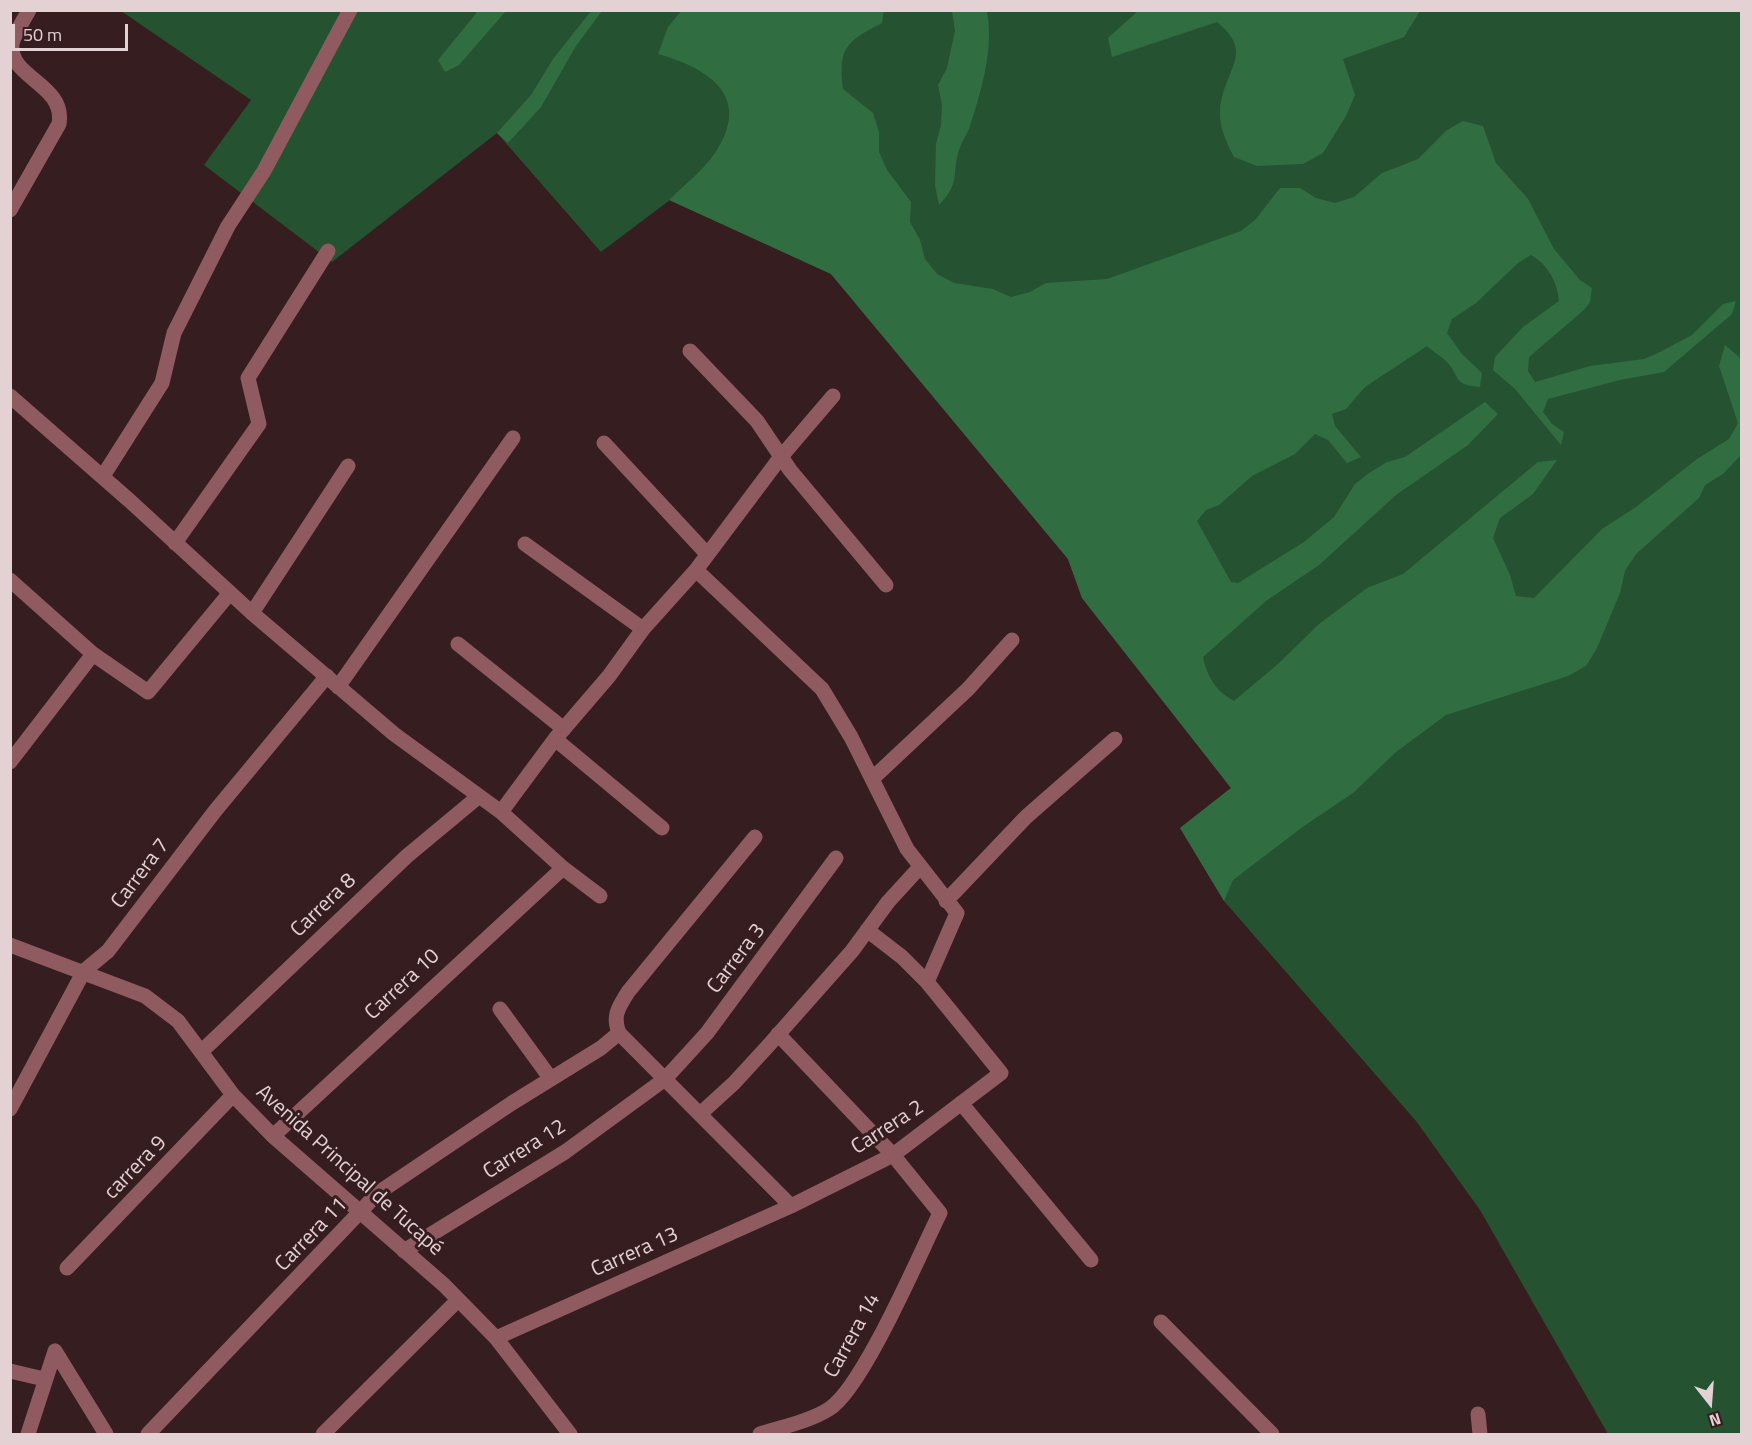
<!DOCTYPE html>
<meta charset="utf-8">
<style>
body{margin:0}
#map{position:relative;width:1752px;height:1445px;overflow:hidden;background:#361d20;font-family:"Titillium Web",sans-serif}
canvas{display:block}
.frame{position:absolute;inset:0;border:12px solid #e3d1d3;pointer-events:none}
.north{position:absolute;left:1680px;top:1373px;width:60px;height:60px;-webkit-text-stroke:4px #361d20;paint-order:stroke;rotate:163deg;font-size:16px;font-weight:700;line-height:24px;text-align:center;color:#e3d1d3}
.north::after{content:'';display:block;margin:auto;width:21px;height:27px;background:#e3d1d3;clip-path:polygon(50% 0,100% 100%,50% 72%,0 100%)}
.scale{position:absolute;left:12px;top:24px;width:116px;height:27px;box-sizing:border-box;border:3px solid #e3d1d3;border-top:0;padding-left:8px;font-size:18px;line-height:21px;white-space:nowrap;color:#e3d1d3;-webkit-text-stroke:4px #361d20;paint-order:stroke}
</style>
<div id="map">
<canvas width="1752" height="1445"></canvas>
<div class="frame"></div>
<div class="north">N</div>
<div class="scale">50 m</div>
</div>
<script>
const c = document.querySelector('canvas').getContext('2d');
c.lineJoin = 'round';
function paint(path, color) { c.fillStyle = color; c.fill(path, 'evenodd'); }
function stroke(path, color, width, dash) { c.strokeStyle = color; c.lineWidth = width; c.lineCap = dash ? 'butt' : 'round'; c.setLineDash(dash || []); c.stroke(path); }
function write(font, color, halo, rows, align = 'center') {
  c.font = font + ' "Titillium Web",sans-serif'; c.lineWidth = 6; c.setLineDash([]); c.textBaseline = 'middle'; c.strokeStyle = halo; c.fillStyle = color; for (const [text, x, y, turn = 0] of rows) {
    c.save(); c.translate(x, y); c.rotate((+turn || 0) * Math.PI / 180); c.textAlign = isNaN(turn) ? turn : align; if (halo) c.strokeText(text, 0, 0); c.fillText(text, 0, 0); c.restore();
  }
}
paint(new Path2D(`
 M 121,11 L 1741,11 L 1741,1434 L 1608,1434 L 1480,1210 L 1416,1121 L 1224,901 L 1180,828 L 1231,788 L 1082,598 L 1068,559 L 831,274 L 670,200 L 601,252 L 497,133 L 332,262 L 204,165 L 251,100 Z`), '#255231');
paint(new Path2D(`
 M 682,10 L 884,11 L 882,23 C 846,42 838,47 843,89 L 873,113 L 879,132 L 879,152 L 887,170 L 911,202 L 910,222 L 920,240 L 925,259 L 937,274 L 954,283 L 993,289 L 1011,297 L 1030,292 L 1046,283 L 1107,279 L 1241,231 L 1256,219 L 1280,188 L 1300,188 L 1316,198 L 1335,203 L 1354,197 L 1382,173 L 1418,159 L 1447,130 L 1463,121 L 1483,126 L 1496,163 L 1528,199 L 1554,249 L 1580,280 L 1592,288 L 1590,302 L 1584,310 L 1529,357 L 1528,371 L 1535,382 L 1590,366 L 1644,359 L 1656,354 L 1692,335 L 1723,304 L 1736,301 L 1732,314 L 1664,372 L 1620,380 L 1548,399 L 1543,412 L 1552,424 L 1564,432 L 1561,445 L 1515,389 L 1493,370 L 1495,357 L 1523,327 L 1559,301 C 1557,281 1548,265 1531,255 L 1518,263 L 1476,303 L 1452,319 L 1447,333 L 1462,354 L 1482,373 L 1480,387 C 1452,385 1461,377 1447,362 C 1441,356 1433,352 1427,346 L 1365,387 L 1346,409 L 1332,414 L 1335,426 L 1361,457 L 1347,463 L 1328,440 L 1315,434 L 1295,454 L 1252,476 L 1219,505 L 1206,510 L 1197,521 L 1231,582 L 1238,583 L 1304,542 L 1334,517 L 1355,484 L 1369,473 L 1387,462 L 1405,457 L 1485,402 L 1498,414 L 1468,445 L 1396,495 L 1319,565 L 1266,601 L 1203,657 C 1208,678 1215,690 1234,701 L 1278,664 L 1319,624 L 1367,588 L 1403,574 L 1538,462 L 1557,460 L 1533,494 L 1500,518 L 1493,538 L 1510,575 L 1516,596 L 1534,598 L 1602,529 L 1636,507 L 1697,459 L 1729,439 L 1738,423 L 1719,366 L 1725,345 L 1739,357 L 1741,363 L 1741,455 L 1723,474 L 1705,485 L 1699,498 L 1636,554 L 1625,571 L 1620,593 L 1597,648 L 1586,666 L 1568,676 L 1446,715 L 1396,752 L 1353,793 L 1304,826 L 1233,880 L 1224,901 L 1180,828 L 1231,788 L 1082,598 L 1068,559 L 831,274 L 669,200 C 684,185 703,171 715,153 C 753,97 709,68 658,54 L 668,27 Z
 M 478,11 L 506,11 L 459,65 L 445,72 L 438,60 Z
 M 591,11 L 602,11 L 576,46 L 541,107 L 508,143 L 497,133 L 531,95 L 553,59 Z
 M 952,11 L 987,11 C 994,50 981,92 969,129 C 966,136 961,143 959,150 C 951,177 961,182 939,205 L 935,185 L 936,144 L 941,125 L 942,105 L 938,85 L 947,68 L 955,31 Z
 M 1138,11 L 1138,10 L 1420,11 L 1404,37 L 1343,59 L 1355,95 L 1346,116 L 1323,153 L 1303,164 L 1257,166 L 1234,157 C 1224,138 1216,119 1222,97 C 1231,64 1251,50 1217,22 L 1112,57 L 1108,38 Z`), '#306e41');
stroke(new Path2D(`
 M 10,210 L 59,124 C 66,84 8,78 12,44 C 14,34 24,20 29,10
 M 690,351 L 757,421 L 790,470 L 886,585
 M 10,396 L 130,501 L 252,613 L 394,734 L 501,812 L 563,868 L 600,896
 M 604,443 L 707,554
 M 103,476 L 162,383 L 174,333 L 228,226 L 264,171 L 350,10
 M 175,543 L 259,424 L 248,378 L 328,251
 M 525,544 L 643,629
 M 10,580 L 93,654 L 148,692 L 229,594
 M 252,613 L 348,466
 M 458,644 L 564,729
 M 338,687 L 513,438
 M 555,739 L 662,828
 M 10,762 L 93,654
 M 872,779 L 968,689 L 1012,640
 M 501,812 L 555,739 L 609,676 L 643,629 L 696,570 L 780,458 L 833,396
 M 755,837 L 628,992 C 619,1007 612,1015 619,1033 L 791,1206
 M 946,901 L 1026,817 L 1115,739
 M 867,930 L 902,957 L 927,982
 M 10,945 L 145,996 L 178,1021 L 233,1095 L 273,1136 L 444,1285 L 496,1338 L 570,1434
 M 500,1009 L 551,1079
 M 202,1051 L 407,856 L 478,797
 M 961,1103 L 1091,1260
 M 10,1109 L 84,971 L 108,951 L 215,811 L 327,676
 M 700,1114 L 734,1083 L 768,1046 L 852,951 L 888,902 L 920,867
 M 273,1136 L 563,868
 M 404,1251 L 565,1152 L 665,1079 L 707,1033 L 836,858
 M 67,1268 L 233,1095
 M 1161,1322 L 1272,1434
 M 496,1338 L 791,1206 L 893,1155 L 1001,1073 L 927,982 L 957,913 L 907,849 L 851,737 L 822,689 L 696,570
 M 55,1351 L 106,1434
 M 10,1371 L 44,1379
 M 1478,1414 L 1480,1434
 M 28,1434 L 55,1351
 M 148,1434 L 378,1193 L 512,1103 L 601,1048 L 619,1033
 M 323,1434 L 458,1300
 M 760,1434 C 782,1427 810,1421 829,1409 C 863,1388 920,1253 940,1213 L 893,1155 L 778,1034`), '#8f5a60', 15);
write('21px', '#e3d1d3', '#361d20', [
 ["Carrera 7",141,874,-53],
 ["Carrera 8",324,906,-44],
 ["Carrera 3",737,959,-53],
 ["Carrera 10",403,985,-43],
 ["Carrera 2",888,1128,-33],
 ["Carrera 12",525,1150,-32],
 ["carrera 9",136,1168,-46],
 ["Avenida Principal de Tucapé",349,1171,42],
 ["Carrera 11",312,1235,-46],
 ["Carrera 13",635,1253,-24],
 ["Carrera 14",853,1336,-61]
]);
</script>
